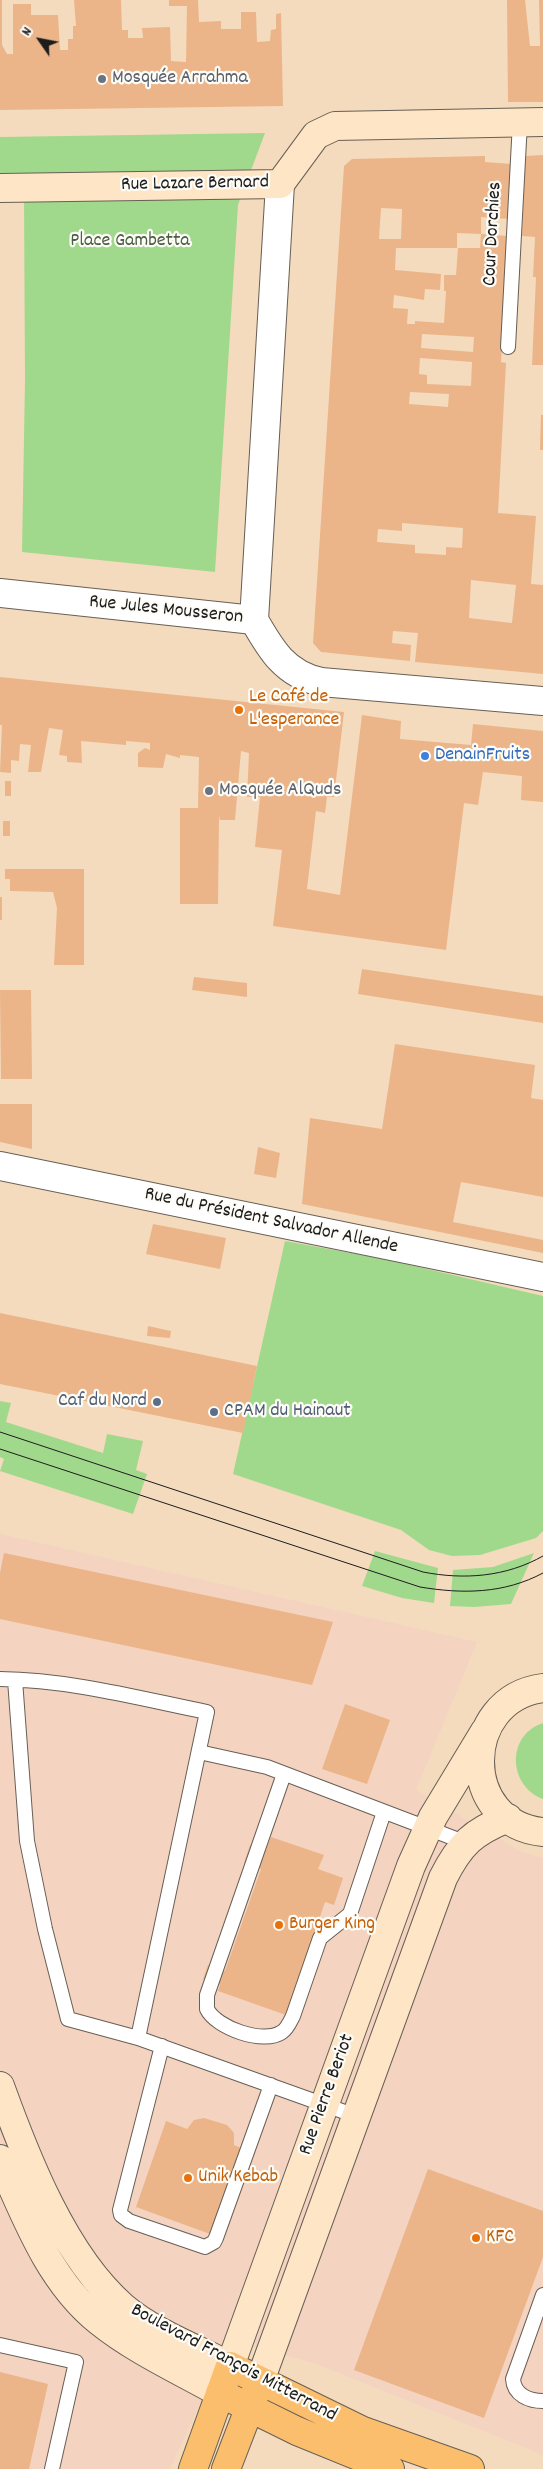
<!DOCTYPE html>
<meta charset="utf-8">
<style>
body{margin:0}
#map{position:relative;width:543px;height:2469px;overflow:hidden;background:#f4dbbe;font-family:Dekko,sans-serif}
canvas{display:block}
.north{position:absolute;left:15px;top:15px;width:50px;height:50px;-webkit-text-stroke:4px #fdfcf7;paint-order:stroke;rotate:303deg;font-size:14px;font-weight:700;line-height:20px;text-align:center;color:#1c1c1c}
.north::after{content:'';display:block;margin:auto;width:18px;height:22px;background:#1c1c1c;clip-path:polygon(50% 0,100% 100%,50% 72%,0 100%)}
</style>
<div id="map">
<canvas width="543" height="2469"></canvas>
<div class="north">N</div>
</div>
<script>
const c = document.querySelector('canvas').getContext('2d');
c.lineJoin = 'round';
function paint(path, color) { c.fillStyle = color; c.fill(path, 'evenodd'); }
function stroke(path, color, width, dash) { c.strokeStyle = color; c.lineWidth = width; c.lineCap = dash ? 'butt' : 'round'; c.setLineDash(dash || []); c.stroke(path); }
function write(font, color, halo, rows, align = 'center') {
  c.font = font + ' Dekko,sans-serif'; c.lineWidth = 4.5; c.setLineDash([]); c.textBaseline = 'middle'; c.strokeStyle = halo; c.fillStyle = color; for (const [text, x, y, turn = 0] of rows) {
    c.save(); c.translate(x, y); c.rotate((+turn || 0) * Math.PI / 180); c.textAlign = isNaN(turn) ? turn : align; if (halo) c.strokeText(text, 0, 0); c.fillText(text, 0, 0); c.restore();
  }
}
paint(new Path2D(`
 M 0,1534 L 477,1642 L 416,1790 L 522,1852 L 543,1858 L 543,2455 L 314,2363 L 229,2341 L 170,2469 L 0,2469 Z`), '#f4d3c1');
paint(new Path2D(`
 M 265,133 L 238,205 L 215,572 L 22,552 L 25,381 L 24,196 L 0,184 L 0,137 Z
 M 285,1241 L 384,1259 L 543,1296 L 543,1531 L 536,1538 L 480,1555 L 452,1556 L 429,1550 L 401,1530 L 233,1474 Z
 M 0,1401 L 11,1403 L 6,1422 L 103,1453 L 107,1434 L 143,1441 L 136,1470 L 147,1474 L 133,1514 L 0,1471 L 4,1459 L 0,1457 Z
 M 375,1551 L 438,1568 L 434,1603 L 402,1598 L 362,1586 Z
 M 534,1553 L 511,1604 L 474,1607 L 450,1606 L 453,1570 L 493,1567 Z
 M 543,1723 L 543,1799 C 508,1786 506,1735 543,1723 Z`), '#a1d98c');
paint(new Path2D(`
 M 0,0 L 2,0 L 2,45 L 7,54 L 13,54 L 13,4 L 31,4 L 31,15 L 58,15 L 60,50 L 68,50 L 68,39 L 73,39 L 73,26 L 76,26 L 74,0 L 121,0 L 122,30 L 128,30 L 128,38 L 143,38 L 142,28 L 170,27 L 171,61 L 186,62 L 187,6 L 169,6 L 169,0 L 198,0 L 199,22 L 221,21 L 221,29 L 241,29 L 241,12 L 256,12 L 257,42 L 270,41 L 271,30 L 276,29 L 276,14 L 281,13 L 283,106 L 0,110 Z
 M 507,0 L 525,0 L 530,46 L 540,46 L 539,0 L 543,0 L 543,102 L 508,102 Z
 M 543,155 L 543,365 L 532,365 L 536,277 L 533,277 L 535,237 L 522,236 L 525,156 Z
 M 485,156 L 485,162 L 512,164 L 509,219 L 481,217 L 481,234 L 508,236 L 501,362 L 506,363 L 498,513 L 536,516 L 531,584 L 543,585 L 543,674 L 415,662 L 418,633 L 393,631 L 392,643 L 411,645 L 410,661 L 321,652 L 313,643 L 344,166 L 352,159 ZM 381,208 L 402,209 L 401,239 L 379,239 ZM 457,233 L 481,234 L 480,248 L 458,248 L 456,275 L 444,275 L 444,291 L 446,291 L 444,323 L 415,321 L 415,324 L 407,324 L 408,309 L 393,308 L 394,295 L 424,300 L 425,289 L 440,290 L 441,274 L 395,270 L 396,248 L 457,248 ZM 422,334 L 474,337 L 473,352 L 421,348 ZM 420,358 L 472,362 L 471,386 L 427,384 L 427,375 L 419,374 ZM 410,392 L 449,394 L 448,407 L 409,404 ZM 402,523 L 463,528 L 462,548 L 446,547 L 446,555 L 415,553 L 415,545 L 377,542 L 378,529 L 402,531 ZM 471,580 L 516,585 L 512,623 L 469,618 Z
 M 541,415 L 543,415 L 543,450 L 540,450 Z
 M 0,677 L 344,712 L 334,797 L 327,797 L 325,813 L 316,811 L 307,889 L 340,895 L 362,715 L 401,721 L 400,739 L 471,745 L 473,724 L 543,731 L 543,802 L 521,800 L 522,776 L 483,772 L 478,805 L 464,803 L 446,950 L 273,926 L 282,850 L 255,847 L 260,797 L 247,797 L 249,753 L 241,751 L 235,820 L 220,820 L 219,816 L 218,904 L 180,904 L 180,808 L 198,808 L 199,757 L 180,755 L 180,758 L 166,754 L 163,768 L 138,767 L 138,753 L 145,748 L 150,750 L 150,743 L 126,741 L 126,745 L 81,741 L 82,763 L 67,762 L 67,756 L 59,755 L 63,730 L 49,728 L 41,772 L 28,772 L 31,745 L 20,744 L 19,761 L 11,760 L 11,773 L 0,772 L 2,725 L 0,725 Z
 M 5,781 L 11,781 L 11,796 L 5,796 Z
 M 3,821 L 10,821 L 10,836 L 3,836 Z
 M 5,869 L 84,869 L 84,965 L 54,965 L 57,908 L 53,892 L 10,891 L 10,879 L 5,879 Z
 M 0,897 L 2,897 L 2,920 L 0,920 Z
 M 362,969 L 543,996 L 543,1023 L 358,994 Z
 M 194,977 L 247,983 L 247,997 L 192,990 Z
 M 0,990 L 31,990 L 32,1079 L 1,1079 Z
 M 395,1044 L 535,1065 L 531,1098 L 543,1100 L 543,1197 L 461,1182 L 453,1222 L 543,1240 L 543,1253 L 302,1204 L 310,1118 L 382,1129 Z
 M 0,1104 L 32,1104 L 32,1149 L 0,1142 Z
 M 258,1147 L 280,1153 L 276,1178 L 254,1174 Z
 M 153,1224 L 226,1238 L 220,1269 L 146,1254 Z
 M 0,1313 L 257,1366 L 243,1433 L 0,1384 Z
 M 148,1326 L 171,1331 L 170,1338 L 147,1336 Z
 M 4,1553 L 333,1622 L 312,1685 L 0,1619 L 0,1573 Z
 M 345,1704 L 390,1720 L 367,1784 L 322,1769 Z
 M 271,1837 L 324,1855 L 318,1869 L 343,1878 L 334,1905 L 325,1902 L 311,1943 L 321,1946 L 317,1959 L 307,1955 L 298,1980 L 308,1983 L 304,1996 L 294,1993 L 286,2015 L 218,1991 L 220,1985 L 203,1979 L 208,1965 L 225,1971 L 261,1869 L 244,1863 L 250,1845 L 266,1850 Z
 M 204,2118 L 227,2125 L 234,2133 L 234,2145 L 241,2148 L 210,2234 L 136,2207 L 166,2121 L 187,2129 L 194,2120 Z
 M 428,2169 L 543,2211 L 543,2257 L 484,2418 L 354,2370 Z
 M 0,2372 L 48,2384 L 29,2469 L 0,2469 Z`), '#ebb589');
const lane = new Path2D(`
 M 508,347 L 520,122
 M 0,1679 C 71,1680 138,1698 207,1712 L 138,2038 L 68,2019 L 45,1929 L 27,1841 L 15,1680
 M 199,1752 L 267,1767 L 464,1842
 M 284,1774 L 207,1995 L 207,2009 C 216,2028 264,2045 282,2032 C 287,2029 290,2022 293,2016 L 320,1938 L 350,1914 L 384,1812
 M 138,2038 L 356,2116
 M 162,2046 L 120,2210 L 121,2215 L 129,2221 L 205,2247 L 214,2242 L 216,2238 L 271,2085
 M 543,2295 L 513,2379 C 514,2395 529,2401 543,2401
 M 0,2345 L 76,2362 L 52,2469`);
const street = new Path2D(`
 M 0,593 L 254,620 C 271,650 285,674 321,682 L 543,701
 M 254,620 L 280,184
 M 0,1166 L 543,1277`);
const secondary = new Path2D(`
 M 0,188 L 280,184 L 316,135 L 335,126 L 543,122
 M 543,1688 C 459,1699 459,1824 543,1832
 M 0,2086 C 26,2158 64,2256 123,2307 C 154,2333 195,2348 230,2366 L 411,1866 L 433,1817 L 485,1731
 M 0,2159 C 25,2215 49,2281 99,2321 C 135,2350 179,2370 220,2393
 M 260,2381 L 443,1878 C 460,1844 473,1832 508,1818`);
const primary = new Path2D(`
 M 220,2393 L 297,2431 L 390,2469
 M 193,2469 L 230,2366 L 363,2431 L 470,2469
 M 226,2469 L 256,2391`);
stroke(lane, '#685f55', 16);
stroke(street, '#685f55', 30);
stroke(secondary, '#685f55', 30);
stroke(primary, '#685f55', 30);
stroke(lane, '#fff', 14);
stroke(street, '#fff', 28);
stroke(secondary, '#fde5c5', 28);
stroke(primary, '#fabe6d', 28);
stroke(new Path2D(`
 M 0,1432 L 423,1572 C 464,1580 506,1577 543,1556
 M 0,1449 L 420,1587 C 462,1594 504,1594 543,1573`), '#1c1c1c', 1);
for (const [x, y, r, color] of [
 [102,79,5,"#6b7280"],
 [239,710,5,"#e8710a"],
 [425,756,5,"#3f7fe0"],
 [209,791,5,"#6b7280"],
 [157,1402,5,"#5c6f8a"],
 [214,1412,5,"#5c6f8a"],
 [279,1925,5,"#e8710a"],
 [188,2178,5,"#e8710a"],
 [476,2238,5,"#e8710a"]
]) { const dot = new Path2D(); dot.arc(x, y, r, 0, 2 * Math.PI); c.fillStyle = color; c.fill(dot); stroke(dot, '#fdfcf7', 2); }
write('20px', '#5b616d', '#fdfcf7', [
 ["Mosquée Arrahma",112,79],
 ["Mosquée AlQuds",219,791]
], 'left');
write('20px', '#1c1c1c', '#fdfcf7', [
 ["Rue Lazare Bernard",195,185,-1],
 ["Cour Dorchies",494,234,-87],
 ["Rue Jules Mousseron",166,611,6],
 ["Rue du Président Salvador Allende",271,1222,12],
 ["Rue Pierre Beriot",328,2095,-70],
 ["Boulevard François Mitterrand",233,2364,28]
]);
write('20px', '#4b5e43', '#fdfcf7', [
 ["Place Gambetta",130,242]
]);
write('20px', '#c56008', '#fdfcf7', [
 ["Le Café de",249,698],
 ["L'esperance",249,721],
 ["Burger King",289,1925],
 ["Unik Kebab",198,2178],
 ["KFC",486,2238]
], 'left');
write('20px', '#366cbe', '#fdfcf7', [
 ["DenainFruits",435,756]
], 'left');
write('20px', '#4e5e75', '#fdfcf7', [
 ["Caf du Nord",147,1402],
 ["CPAM du Hainaut",224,1412,"left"]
], 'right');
</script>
